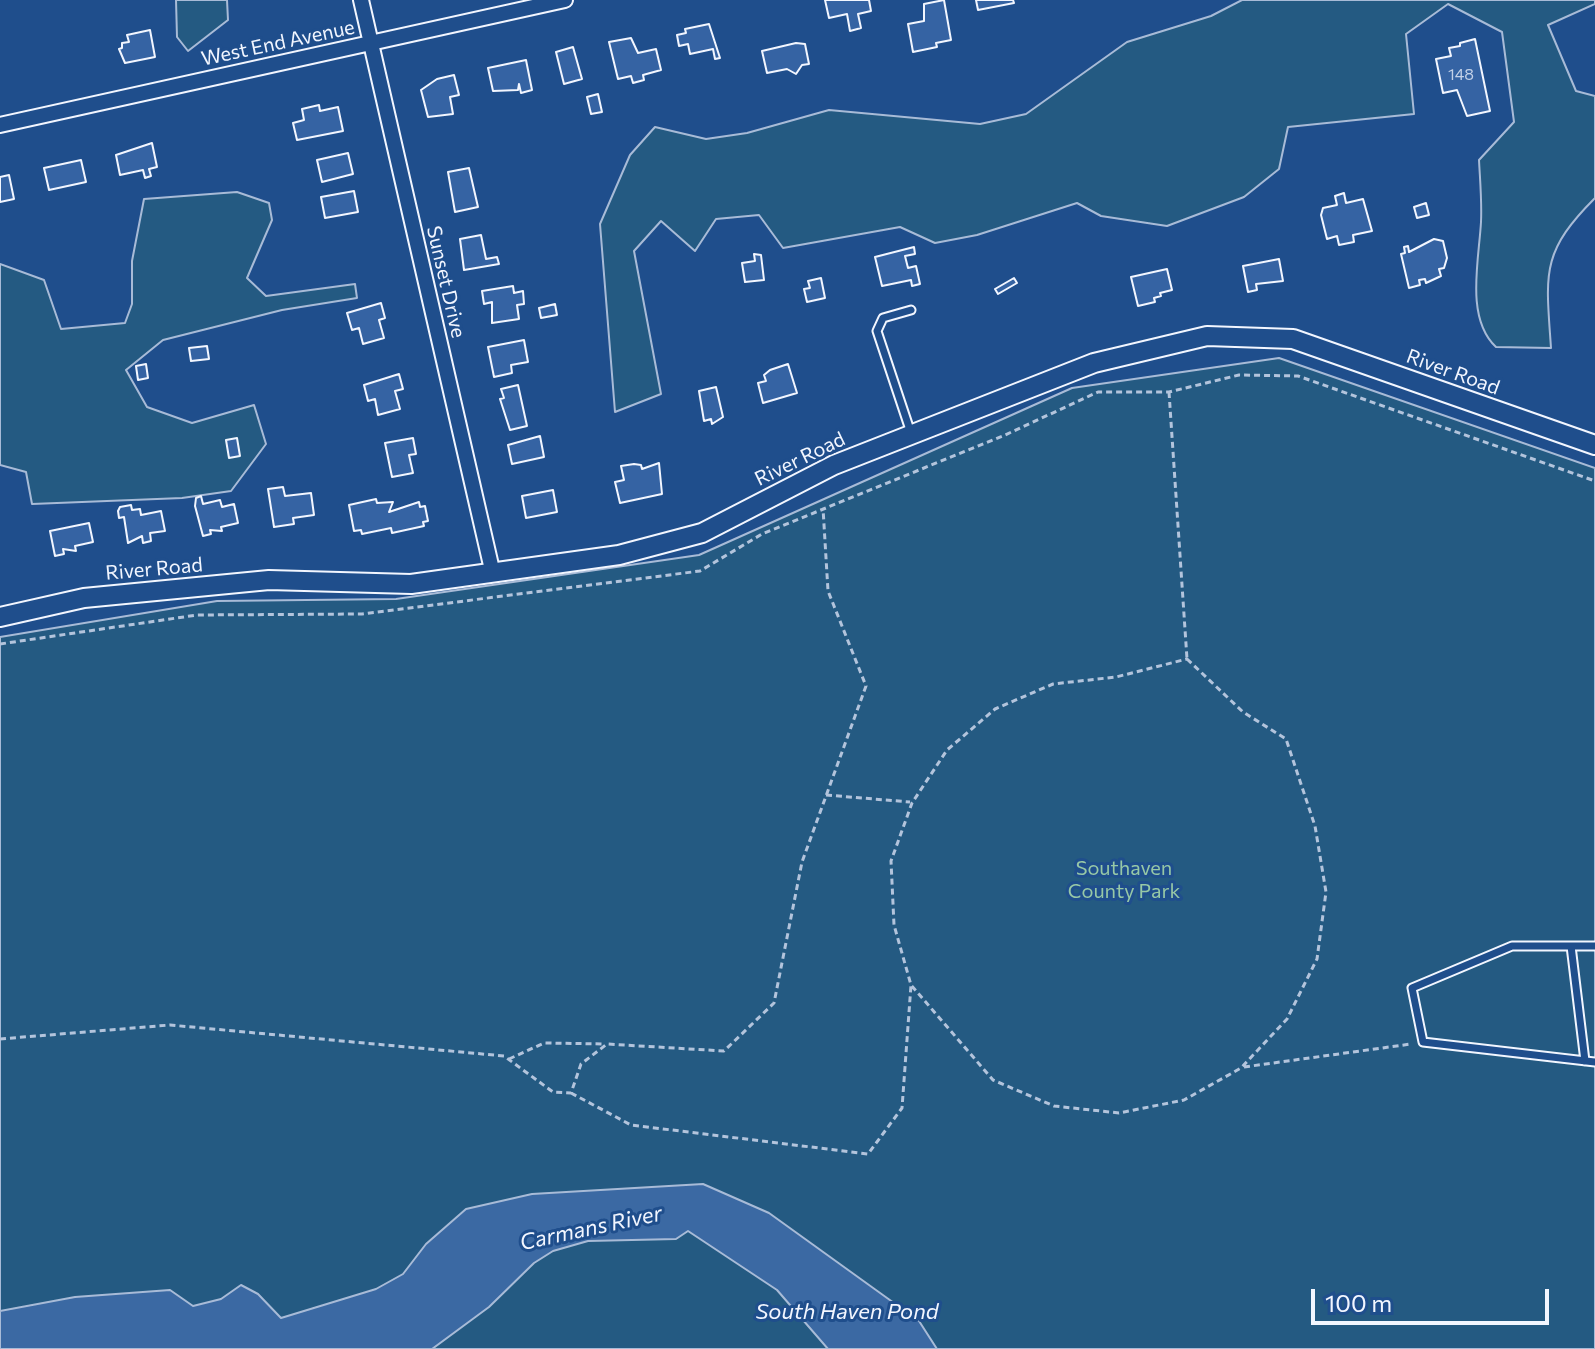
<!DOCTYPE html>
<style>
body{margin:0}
#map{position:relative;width:1595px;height:1349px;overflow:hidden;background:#1f4e8c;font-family:Commissioner,sans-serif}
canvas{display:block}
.scale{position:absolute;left:1311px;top:1289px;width:238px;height:36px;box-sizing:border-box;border:4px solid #f2f6ff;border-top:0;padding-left:10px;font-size:24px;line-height:28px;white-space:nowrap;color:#f2f6ff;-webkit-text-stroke:6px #1f4e8c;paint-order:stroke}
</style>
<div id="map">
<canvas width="1595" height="1349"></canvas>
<div class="scale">100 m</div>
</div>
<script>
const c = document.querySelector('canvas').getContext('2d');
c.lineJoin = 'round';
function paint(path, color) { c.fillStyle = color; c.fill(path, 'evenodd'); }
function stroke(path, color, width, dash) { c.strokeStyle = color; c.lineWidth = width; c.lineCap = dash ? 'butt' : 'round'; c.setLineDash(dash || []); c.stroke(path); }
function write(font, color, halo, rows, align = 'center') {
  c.font = font + ' Commissioner,sans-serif'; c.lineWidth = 6; c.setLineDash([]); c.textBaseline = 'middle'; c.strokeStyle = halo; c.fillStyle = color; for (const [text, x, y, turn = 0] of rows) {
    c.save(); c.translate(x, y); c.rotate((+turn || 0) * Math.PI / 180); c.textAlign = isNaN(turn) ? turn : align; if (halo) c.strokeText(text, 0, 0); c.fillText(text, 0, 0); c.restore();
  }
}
const green = new Path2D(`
 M 176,0 L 227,0 L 228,20 L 188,51 L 177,37 Z
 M 1242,0 L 1595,0 L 1595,4 L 1548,25 L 1576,91 L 1595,96 L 1595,198 C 1540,253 1546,274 1551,348 L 1496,347 C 1465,318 1479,260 1481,222 C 1482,201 1480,180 1479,160 L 1514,122 L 1502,32 L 1448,4 L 1406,34 L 1414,114 L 1288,127 L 1279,169 L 1244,197 L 1167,226 L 1101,216 L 1077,203 L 977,235 L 935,243 L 900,227 L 783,248 L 759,215 L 716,219 L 695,251 L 661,221 L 634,251 L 661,394 L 615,412 L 600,224 L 630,155 L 655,127 L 706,139 L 747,133 L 829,110 L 980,124 L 1026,114 L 1127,42 L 1211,16 Z
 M 237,192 L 269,203 L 272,220 L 247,278 L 266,296 L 355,284 L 357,298 L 282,310 L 163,340 L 126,370 L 147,407 L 192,423 L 254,405 L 266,444 L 231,491 L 182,498 L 32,504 L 26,472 L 0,465 L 0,264 L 44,280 L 61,329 L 125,323 L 132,304 L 132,261 L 144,199 Z
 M 1279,358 L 1595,468 L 1595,1349 L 0,1349 L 0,637 L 217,601 L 396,599 L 699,555 L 1072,388 Z`);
paint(green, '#245a82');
stroke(green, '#a8bbd7', 2);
const water = new Path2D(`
 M 703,1184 L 769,1213 L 919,1321 L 937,1349 L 828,1349 L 777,1290 L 688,1231 L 676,1239 L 588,1241 L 553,1251 L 534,1263 L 489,1307 L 432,1349 L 0,1349 L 0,1311 L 75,1297 L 170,1290 L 193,1306 L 221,1299 L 241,1285 L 258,1294 L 281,1318 L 376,1289 L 403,1274 L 426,1244 L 466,1209 L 532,1194 Z`);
paint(water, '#3b69a3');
stroke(water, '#a8bbd7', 2);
const building = new Path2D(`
 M 825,0 L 869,0 L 871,11 L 858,14 L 861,28 L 850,31 L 847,14 L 829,18 Z
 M 944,0 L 951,40 L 936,43 L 937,47 L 913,52 L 908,24 L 924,21 L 924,4 Z
 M 976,0 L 1013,0 L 1014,3 L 978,10 Z
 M 709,24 L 720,58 L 715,59 L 713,49 L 690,54 L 688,44 L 679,46 L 677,35 L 686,33 L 685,29 Z
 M 150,30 L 155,57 L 125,63 L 119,49 L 122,48 L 122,43 L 129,42 L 127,35 Z
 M 631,38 L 638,53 L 656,49 L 661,70 L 643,75 L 644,80 L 633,83 L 631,76 L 618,79 L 609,42 Z
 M 1475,39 L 1490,111 L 1467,116 L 1457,90 L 1443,93 L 1436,59 L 1451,56 L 1449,48 L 1460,46 L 1460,43 Z
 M 796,43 L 805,44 L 809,64 L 802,65 L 796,74 L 787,69 L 767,73 L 762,51 Z
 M 573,47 L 582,79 L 564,84 L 556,52 Z
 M 526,60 L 532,90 L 521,93 L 519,84 L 518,90 L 493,91 L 488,68 Z
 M 454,75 L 459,95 L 450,97 L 453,114 L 428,117 L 421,90 L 437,79 Z
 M 598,94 L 602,112 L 591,114 L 587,97 Z
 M 319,105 L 320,111 L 338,107 L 343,131 L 297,140 L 293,123 L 304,120 L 302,109 Z
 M 152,143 L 157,167 L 149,169 L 151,176 L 145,178 L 143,170 L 120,175 L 116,155 Z
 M 348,153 L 353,174 L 322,182 L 317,160 Z
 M 81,160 L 86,182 L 49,190 L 44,168 Z
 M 469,168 L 478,207 L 455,212 L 448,172 Z
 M 9,175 L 14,199 L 0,202 L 0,177 Z
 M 354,191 L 358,212 L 325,218 L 321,197 Z
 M 1344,193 L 1346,203 L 1363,199 L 1372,231 L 1353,235 L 1354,242 L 1339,245 L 1337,236 L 1327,239 L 1321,215 L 1323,208 L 1337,205 L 1335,196 Z
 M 1426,203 L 1429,215 L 1417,218 L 1414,207 Z
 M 481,235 L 486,259 L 497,257 L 499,264 L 464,270 L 460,239 Z
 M 1434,239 L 1443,241 L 1447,258 L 1444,268 L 1439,269 L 1441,276 L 1426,283 L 1425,279 L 1419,280 L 1420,285 L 1409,288 L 1401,254 L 1405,253 L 1404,247 L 1408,246 L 1409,252 Z
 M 914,247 L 915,254 L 905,256 L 908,268 L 916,266 L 920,284 L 912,286 L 911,280 L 882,286 L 875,257 Z
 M 754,254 L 761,255 L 764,280 L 745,282 L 742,263 L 755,261 Z
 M 1279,259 L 1283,281 L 1256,284 L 1257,290 L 1248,292 L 1243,266 Z
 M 1167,269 L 1172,290 L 1160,293 L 1161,296 L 1154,298 L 1155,302 L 1138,306 L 1131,277 Z
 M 821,278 L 825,298 L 807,302 L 804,289 L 810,288 L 808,281 Z
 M 1014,278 L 1017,283 L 998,294 L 995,289 Z
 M 513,286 L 514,293 L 523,291 L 524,304 L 517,305 L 519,319 L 492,323 L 492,302 L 484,304 L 482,291 Z
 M 381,303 L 385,318 L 379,320 L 384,338 L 363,344 L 359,328 L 352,330 L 347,313 Z
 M 555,304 L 557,315 L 541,318 L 539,308 Z
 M 524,340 L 528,362 L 511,365 L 512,373 L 494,377 L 488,347 Z
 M 207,346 L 209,359 L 191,361 L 189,348 Z
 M 146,364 L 148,378 L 138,380 L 136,366 Z
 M 788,364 L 797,393 L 763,403 L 758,383 L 766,381 L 764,375 L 770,370 Z
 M 399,374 L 403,389 L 395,391 L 400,409 L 378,415 L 375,399 L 368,401 L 364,385 Z
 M 518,385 L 527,426 L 510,430 L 500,399 L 504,398 L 501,389 Z
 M 716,387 L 723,417 L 712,424 L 711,419 L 704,421 L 699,391 Z
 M 540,436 L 544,457 L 512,464 L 508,445 Z
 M 237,438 L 240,456 L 229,458 L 226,440 Z
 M 413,438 L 416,454 L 409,455 L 413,473 L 392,477 L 385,443 Z
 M 659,463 L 662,494 L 620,503 L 615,482 L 624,480 L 621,466 L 634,464 L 641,465 L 642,469 Z
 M 283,487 L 285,496 L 311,493 L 314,515 L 293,518 L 294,524 L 274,527 L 268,489 Z
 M 553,490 L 557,512 L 526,518 L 522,496 Z
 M 201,496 L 203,504 L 220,500 L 222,507 L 234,504 L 238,523 L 221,527 L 222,531 L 210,530 L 211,534 L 203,536 L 195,506 L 196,498 Z
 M 376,499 L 377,503 L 393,502 L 389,512 L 419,502 L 420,507 L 425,506 L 428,521 L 423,522 L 424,526 L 392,533 L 391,528 L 362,534 L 361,530 L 354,531 L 349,505 Z
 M 131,505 L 132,510 L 140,509 L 141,515 L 161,511 L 165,531 L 150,533 L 151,541 L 143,543 L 142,536 L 128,543 L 124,517 L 119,518 L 118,511 L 120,507 Z
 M 89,523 L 93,542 L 75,546 L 76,551 L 63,549 L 64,554 L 55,556 L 50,531 Z`);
paint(building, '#3563a3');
stroke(building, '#f2f6ff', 2);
const service = new Path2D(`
 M 911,310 L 883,318 L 877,331 L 911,433
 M 1571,946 L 1585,1061
 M 1595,946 L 1512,946 L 1412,988 L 1423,1042 L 1595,1062`);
const minor = new Path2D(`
 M 361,0 L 493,574
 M 0,125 L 565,0`);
const tertiary = new Path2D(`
 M 0,617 L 84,598 L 269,580 L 411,584 L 619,555 L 702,533 L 834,465 L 1094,363 L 1207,336 L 1293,339 L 1595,445`);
stroke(service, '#f2f6ff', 11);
stroke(minor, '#f2f6ff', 18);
stroke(tertiary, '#f2f6ff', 22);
stroke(new Path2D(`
 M 1169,392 L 1187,659
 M 0,644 L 197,615 L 362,614 L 700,571 L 762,534 L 1005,435 L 1098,392 L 1169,392 L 1239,375 L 1298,376 L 1595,481
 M 1187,659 L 1243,712 L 1286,739 L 1315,826 L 1326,892 L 1317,959 L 1287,1019 L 1241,1068 L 1184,1100 L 1119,1113 L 1054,1106 L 993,1080 L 911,985 L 894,925 L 891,861 L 912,803 L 947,750 L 995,709 L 1053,684 L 1116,677 Z
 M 826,795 L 910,802
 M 0,1039 L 170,1025 L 504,1056 L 553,1092 L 571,1093 L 581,1064 L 607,1044 L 724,1051 L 774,1003 L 802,862 L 866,686 L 828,591 L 823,508
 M 509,1059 L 544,1043 L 605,1044
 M 1244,1067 L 1411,1044
 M 571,1093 L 631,1125 L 868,1154 L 902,1108 L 911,985`), '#b3c4dc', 3, [6, 4]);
stroke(service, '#1f4e8c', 7);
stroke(minor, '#1f4e8c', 14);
stroke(tertiary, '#1f4e8c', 18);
write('16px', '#c3d1e8', null, [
 ["148",1461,75]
]);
write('20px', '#f2f6ff', '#1f4e8c', [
 ["West End Avenue",278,43,-12],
 ["Sunset Drive",446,282,77],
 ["River Road",1453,372,20],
 ["River Road",800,459,-26],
 ["River Road",154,569,-5]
]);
write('20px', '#97c8a6', '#1f4e8c', [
 ["Southaven",1124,868],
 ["County Park",1124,891]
]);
write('italic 22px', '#f2f6ff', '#1f4e8c', [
 ["Carmans River",591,1228,-12],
 ["South Haven Pond",847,1312]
]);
</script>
